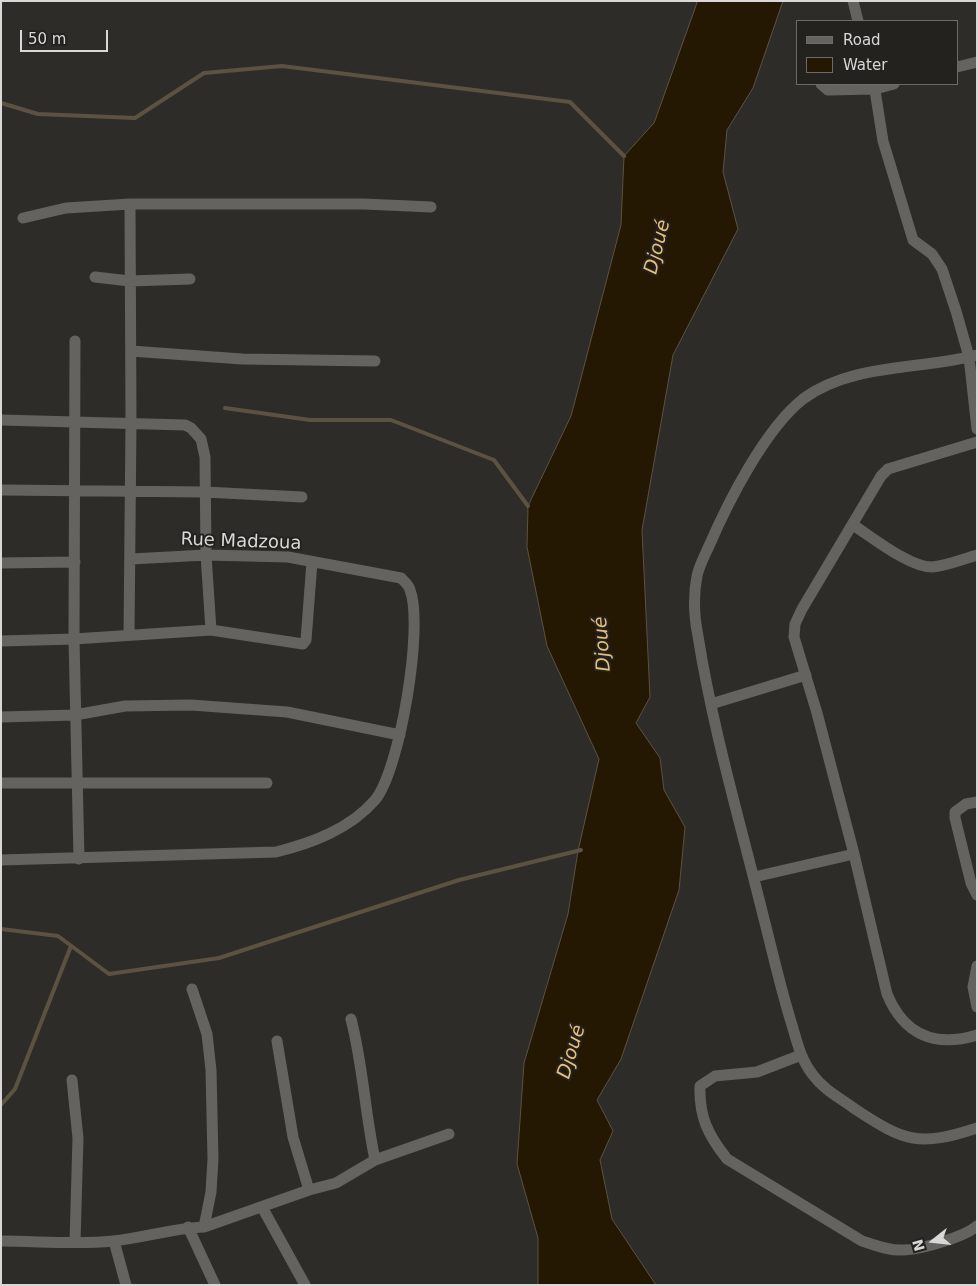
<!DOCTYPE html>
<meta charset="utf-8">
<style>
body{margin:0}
#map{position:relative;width:978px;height:1286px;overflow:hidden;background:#2e2c29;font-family:"DejaVu Sans",sans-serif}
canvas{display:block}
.frame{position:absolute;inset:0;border:2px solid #d9d8d6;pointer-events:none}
.legend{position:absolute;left:796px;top:20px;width:162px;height:65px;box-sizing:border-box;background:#24221f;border:1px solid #6c6b68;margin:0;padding:6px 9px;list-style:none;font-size:15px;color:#d9d8d6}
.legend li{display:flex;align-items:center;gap:10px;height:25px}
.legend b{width:25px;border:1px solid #6c6b68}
.north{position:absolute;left:908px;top:1216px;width:50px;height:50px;-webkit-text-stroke:4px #24221f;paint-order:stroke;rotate:254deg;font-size:14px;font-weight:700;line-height:20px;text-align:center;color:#d9d8d6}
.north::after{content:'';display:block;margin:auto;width:18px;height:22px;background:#d9d8d6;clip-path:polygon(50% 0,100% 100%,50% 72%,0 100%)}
.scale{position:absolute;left:20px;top:30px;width:88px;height:22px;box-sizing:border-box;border:2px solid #d9d8d6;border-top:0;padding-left:6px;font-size:15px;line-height:18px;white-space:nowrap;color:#d9d8d6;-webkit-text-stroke:4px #24221f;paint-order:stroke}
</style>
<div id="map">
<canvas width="978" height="1286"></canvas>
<div class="frame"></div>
<ul class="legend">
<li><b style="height:6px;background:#656360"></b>Road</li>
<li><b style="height:14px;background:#251803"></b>Water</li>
</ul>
<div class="north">N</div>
<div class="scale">50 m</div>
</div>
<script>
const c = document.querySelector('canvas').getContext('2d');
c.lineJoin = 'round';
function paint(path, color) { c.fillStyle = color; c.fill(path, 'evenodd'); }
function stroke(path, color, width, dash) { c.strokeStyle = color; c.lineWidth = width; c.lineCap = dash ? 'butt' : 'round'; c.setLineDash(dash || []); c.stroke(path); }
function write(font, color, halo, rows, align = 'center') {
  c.font = font + ' "DejaVu Sans",sans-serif'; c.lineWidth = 4; c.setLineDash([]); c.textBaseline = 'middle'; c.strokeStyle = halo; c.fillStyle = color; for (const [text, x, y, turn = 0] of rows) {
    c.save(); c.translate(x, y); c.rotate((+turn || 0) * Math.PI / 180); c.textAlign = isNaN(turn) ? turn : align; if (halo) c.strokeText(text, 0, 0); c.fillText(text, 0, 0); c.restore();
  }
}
const water = new Path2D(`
 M 698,1 L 783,1 L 753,88 L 727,130 L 723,172 L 738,229 L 673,355 L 642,530 L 650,697 L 636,723 L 660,758 L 664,790 L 685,827 L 679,890 L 621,1059 L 597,1100 L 613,1131 L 600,1160 L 612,1219 L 656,1285 L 538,1285 L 538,1238 L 517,1164 L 524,1063 L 568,914 L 578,851 L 599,759 L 547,646 L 527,547 L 528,506 L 571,416 L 621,225 L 624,156 L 654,123 Z`);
paint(water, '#251803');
stroke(water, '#5b5242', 1);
stroke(new Path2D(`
 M 1,103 L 38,114 L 135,118 L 204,73 L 282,66 L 570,102 L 624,156
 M 225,408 L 310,420 L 391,420 L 494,460 L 528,506
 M 1,929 L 58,936 L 109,974 L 219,958 L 459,880 L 581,850
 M 1,1105 L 15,1089 L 71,946`), '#5b5242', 4);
stroke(new Path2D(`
 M 853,1 L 858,21
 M 957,67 L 977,62
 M 821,84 L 828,90 L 875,89 L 894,84
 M 874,84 L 883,141 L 913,240 L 932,254 L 942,269 L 956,311 L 969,357 L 977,429
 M 23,218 L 66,208 L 130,204 L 364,204 L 431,207
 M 95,277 L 130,281 L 190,279
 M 75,341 L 74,639 L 79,859
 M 131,351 L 242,359 L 375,361
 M 977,355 C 921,370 851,363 803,399 C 765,429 728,502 709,546 C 705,555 699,566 697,576 C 693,596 694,616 698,636 C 713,731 741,825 764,919 C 773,954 781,990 792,1025 C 797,1042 801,1060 813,1075 C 824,1090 840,1098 855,1109 C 905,1142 919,1147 977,1128
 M 1,420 L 185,425 L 191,428 L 201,439 L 205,457 L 206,555 L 211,630
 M 977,442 L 888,469 L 881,476 L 802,609 L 795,624 L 794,637 L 817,713 L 854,854 L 887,994 C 904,1035 935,1048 977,1035
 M 1,490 L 205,492 L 302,497
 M 853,525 C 872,537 909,567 932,567 C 946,566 963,559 977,555
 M 1,563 L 75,562
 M 129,635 L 131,422 L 130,204
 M 1,641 L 74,639 L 211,630 L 303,644 L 306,640 L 312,562
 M 711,704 L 806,675
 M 1,717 L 75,715 L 125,706 L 191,705 L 287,712 L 400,735
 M 1,783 L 267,783
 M 977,802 L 966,804 L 955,812 L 955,818 L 971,883 L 977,895
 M 1,860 L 276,852 C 312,843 350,829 375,800 C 400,770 424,626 410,590 C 409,585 405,582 401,578 L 288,557 L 206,555 L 131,559
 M 754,877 L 854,854
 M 977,966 L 973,987 L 977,1007
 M 192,989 L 207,1034 L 211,1070 L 213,1159 L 211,1192 L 204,1227
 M 351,1019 C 363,1065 365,1113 375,1160
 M 277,1041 L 293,1137 L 309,1190
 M 801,1055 L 757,1072 L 715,1076 L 700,1086 C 699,1117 708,1135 727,1159 L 862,1241 C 875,1245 889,1251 903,1250 C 920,1250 964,1237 977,1226
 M 72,1080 L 78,1138 L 75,1242
 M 262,1207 L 305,1285
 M 188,1227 L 215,1285
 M 1,1241 C 38,1241 76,1245 113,1241 C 143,1238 174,1228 204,1227 L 309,1190 L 336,1183 L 375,1160 L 449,1134
 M 114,1241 L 126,1285`), '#656360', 11);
write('18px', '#d9d8d6', '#24221f', [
 ["Rue Madzoua",241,542,2]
]);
write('italic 19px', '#e8bf7a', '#24221f', [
 ["Djoué",658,247,-76],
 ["Djoué",603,644,-94],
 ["Djoué",572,1052,-73]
]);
</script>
